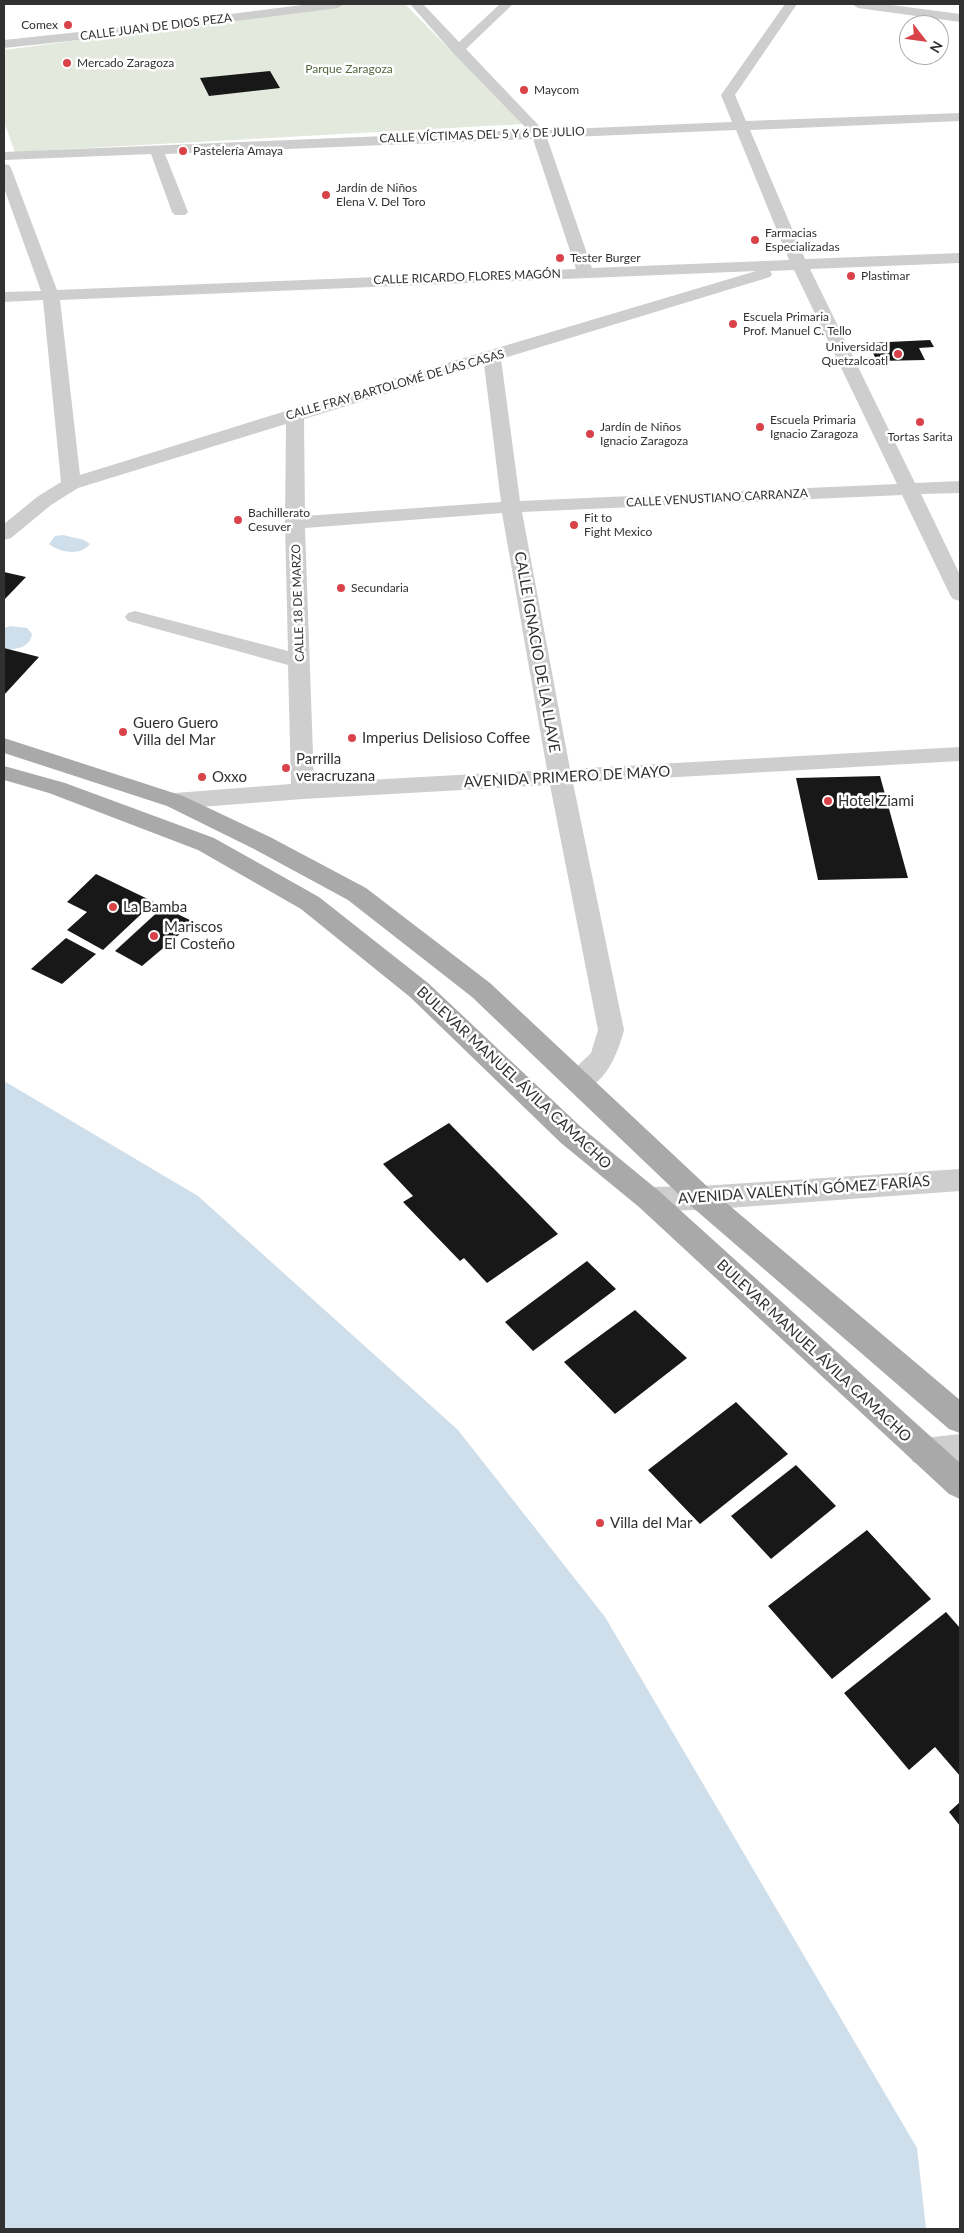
<!DOCTYPE html>
<meta charset="utf-8">
<style>
body{margin:0}
#map{position:relative;width:964px;height:2233px;overflow:hidden;background:#fff;font-family:Lato,sans-serif}
canvas{display:block}
.frame{position:absolute;inset:0;border:5px solid #313131;pointer-events:none}
.north{position:absolute;left:899px;top:15px;width:50px;height:50px;box-sizing:border-box;background:#fff;border:1px solid #adadad;border-radius:50%;rotate:120deg;font-size:14px;font-weight:700;line-height:20px;text-align:center;color:#313131}
.north::after{content:'';display:block;margin:auto;width:18px;height:22px;background:#d84349;clip-path:polygon(50% 0,100% 100%,50% 72%,0 100%)}
</style>
<div id="map">
<canvas width="964" height="2233"></canvas>
<div class="frame"></div>
<div class="north">N</div>
</div>
<script>
const c = document.querySelector('canvas').getContext('2d');
c.lineJoin = 'round';
function paint(path, color) { c.fillStyle = color; c.fill(path, 'evenodd'); }
function stroke(path, color, width, dash) { c.strokeStyle = color; c.lineWidth = width; c.lineCap = dash ? 'butt' : 'round'; c.setLineDash(dash || []); c.stroke(path); }
function write(font, color, halo, rows, align = 'center') {
  c.font = font + ' Lato,sans-serif'; c.lineWidth = 5; c.setLineDash([]); c.textBaseline = 'middle'; c.strokeStyle = halo; c.fillStyle = color; for (const [text, x, y, turn = 0] of rows) {
    c.save(); c.translate(x, y); c.rotate((+turn || 0) * Math.PI / 180); c.textAlign = isNaN(turn) ? turn : align; if (halo) c.strokeText(text, 0, 0); c.fillText(text, 0, 0); c.restore();
  }
}
paint(new Path2D(`
 M 350,4 L 405,4 L 523,124 L 15,152 L 4,122 L 4,50 Z`), '#e3e9dd');
paint(new Path2D(`
 M 63,535 L 84,540 L 90,544 C 81,556 60,553 49,544 L 55,536 Z
 M 10,626 L 27,628 L 32,634 C 30,648 15,650 4,649 L 4,628 Z
 M 4,1081 L 198,1196 L 458,1430 L 605,1617 L 917,2148 L 926,2229 L 4,2229 Z`), '#cedeea');
paint(new Path2D(`
 M 270,71 L 280,88 L 209,96 L 200,78 Z
 M 930,340 L 934,347 L 919,348 L 925,360 L 877,361 L 868,343 Z
 M 4,572 L 26,577 L 4,600 Z
 M 4,648 L 39,657 L 4,695 Z
 M 880,776 L 908,878 L 818,880 L 796,778 Z
 M 96,874 L 154,902 L 103,950 L 67,930 L 87,912 L 67,902 Z
 M 163,907 L 194,922 L 142,966 L 115,951 Z
 M 66,938 L 96,954 L 62,984 L 31,969 Z
 M 449,1123 L 558,1234 L 487,1283 L 464,1258 L 460,1261 L 403,1202 L 413,1196 L 383,1164 Z
 M 587,1261 L 616,1289 L 533,1351 L 505,1322 Z
 M 635,1310 L 687,1358 L 615,1414 L 564,1362 Z
 M 736,1402 L 788,1454 L 700,1524 L 648,1470 Z
 M 796,1465 L 836,1506 L 771,1559 L 731,1516 Z
 M 867,1530 L 931,1599 L 832,1679 L 768,1606 Z
 M 946,1612 L 960,1628 L 960,1776 L 935,1747 L 909,1770 L 844,1693 Z
 M 960,1802 L 960,1826 L 949,1812 Z`), '#181818');
paint(new Path2D(`
 M 310,4 L 344,4 L 338,8 L 135,34 L 4,48 L 4,40 L 135,26 Z
 M 410,4 L 423,4 L 459,42 L 500,4 L 513,4 L 466,49 L 543,130 L 732,122 L 721,95 L 785,4 L 797,4 L 735,95 L 746,121 L 960,113 L 960,121 L 750,130 L 805,259 L 960,253 L 960,263 L 810,269 L 915,483 L 960,481 L 960,493 L 921,494 L 960,575 L 960,601 L 953,599 L 950,595 L 902,495 L 522,512 L 570,769 L 960,747 L 960,761 L 573,783 L 624,1030 C 618,1054 601,1098 569,1088 L 565,1081 L 569,1074 L 591,1053 L 598,1030 L 550,785 L 303,799 L 175,809 L 167,806 L 163,801 L 167,796 L 175,793 L 291,784 L 288,665 L 128,621 L 125,617 L 128,613 L 135,611 L 288,651 L 285,523 L 286,424 L 78,488 L 51,505 L 11,538 L 4,540 L 4,524 L 37,497 L 61,482 L 43,300 L 4,302 L 4,292 L 41,291 L 4,188 L 4,164 L 9,165 L 11,168 L 57,290 L 576,269 L 533,139 L 165,154 L 188,212 L 185,215 L 175,215 L 172,212 L 151,154 L 4,160 L 4,152 L 528,130 L 453,53 ZM 736,130 L 789,260 L 592,268 L 547,138 ZM 794,270 L 897,484 L 520,501 L 501,359 L 770,277 L 772,274 L 770,271 ZM 756,271 L 289,410 L 80,475 L 60,300 ZM 484,364 L 501,502 L 305,516 L 304,419 ZM 502,513 L 547,770 L 314,783 L 305,528 Z
 M 852,4 L 884,4 L 960,14 L 960,22 L 858,8 Z
 M 960,1169 L 960,1191 L 701,1210 L 649,1211 L 639,1207 L 635,1199 L 639,1191 L 649,1187 L 701,1186 Z
 M 960,1434 L 960,1462 L 924,1466 L 913,1462 L 908,1452 L 913,1442 L 924,1438 Z`), '#cecece');
paint(new Path2D(`
 M 4,738 L 183,796 L 270,837 L 366,888 L 490,983 L 711,1190 L 960,1400 L 960,1433 L 949,1429 L 691,1206 L 472,997 L 348,900 L 254,849 L 167,806 L 4,753 Z
 M 4,766 L 65,783 L 214,838 L 319,897 L 428,983 L 581,1127 L 659,1191 L 960,1463 L 960,1499 L 949,1494 L 639,1207 L 561,1143 L 410,997 L 301,909 L 198,850 L 49,793 L 4,780 Z`), '#a9a9a9');
for (const [x, y, r, color] of [
 [68,25,5,"#d84349"],
 [67,63,5,"#d84349"],
 [524,90,5,"#d84349"],
 [183,151,5,"#d84349"],
 [326,195,5,"#d84349"],
 [755,240,5,"#d84349"],
 [560,258,5,"#d84349"],
 [851,276,5,"#d84349"],
 [733,324,5,"#d84349"],
 [898,354,5,"#d84349"],
 [920,422,5,"#d84349"],
 [760,427,5,"#d84349"],
 [590,434,5,"#d84349"],
 [238,520,5,"#d84349"],
 [574,525,5,"#d84349"],
 [341,588,5,"#d84349"],
 [123,732,5,"#d84349"],
 [352,738,5,"#d84349"],
 [286,768,5,"#d84349"],
 [202,777,5,"#d84349"],
 [828,801,5,"#d84349"],
 [113,907,5,"#d84349"],
 [154,936,5,"#d84349"],
 [600,1523,5,"#d84349"]
]) { const dot = new Path2D(); dot.arc(x, y, r, 0, 2 * Math.PI); c.fillStyle = color; c.fill(dot); stroke(dot, '#fff', 2); }
write('12px', '#313131', '#fff', [
 ["Comex",58,25,"right"],
 ["Mercado Zaragoza",77,63],
 ["Maycom",534,90],
 ["Pastelería Amaya",193,151],
 ["Jardín de Niños",336,188],
 ["Elena V. Del Toro",336,202],
 ["Farmacias",765,233],
 ["Especializadas",765,247],
 ["Tester Burger",570,258],
 ["Plastimar",861,276],
 ["Escuela Primaria",743,317],
 ["Prof. Manuel C. Tello",743,331],
 ["Universidad",888,347,"right"],
 ["Quetzalcoatl",888,361,"right"],
 ["Escuela Primaria",770,420],
 ["Ignacio Zaragoza",770,434],
 ["Jardín de Niños",600,427],
 ["Ignacio Zaragoza",600,441],
 ["Tortas Sarita",920,437,"center"],
 ["Bachillerato",248,513],
 ["Cesuver",248,527],
 ["Fit to",584,518],
 ["Fight Mexico",584,532],
 ["Secundaria",351,588]
], 'left');
write('12px', '#313131', '#fff', [
 ["CALLE JUAN DE DIOS PEZA",156,27,-7],
 ["CALLE VÍCTIMAS DEL 5 Y 6 DE JULIO",482,135,-2],
 ["CALLE RICARDO FLORES MAGÓN",467,277,-2],
 ["CALLE FRAY BARTOLOMÉ DE LAS CASAS",395,385,-16],
 ["CALLE VENUSTIANO CARRANZA",717,498,-3],
 ["CALLE 18 DE MARZO",298,603,-92]
]);
write('12px', '#536941', '#fff', [
 ["Parque Zaragoza",349,69]
]);
write('15px', '#313131', '#fff', [
 ["CALLE IGNACIO DE LA LLAVE",537,652,80],
 ["AVENIDA PRIMERO DE MAYO",567,777,-3],
 ["BULEVAR MANUEL ÁVILA CAMACHO",514,1078,43],
 ["AVENIDA VALENTÍN GÓMEZ FARÍAS",804,1190,-4],
 ["BULEVAR MANUEL ÁVILA CAMACHO",814,1351,43]
]);
write('15px', '#313131', '#fff', [
 ["Guero Guero",133,723],
 ["Villa del Mar",133,740],
 ["Imperius Delisioso Coffee",362,738],
 ["Parrilla",296,759],
 ["veracruzana",296,776],
 ["Oxxo",212,777],
 ["Hotel Ziami",838,801],
 ["La Bamba",123,907],
 ["Mariscos",164,927],
 ["El Costeño",164,944],
 ["Villa del Mar",610,1523]
], 'left');
</script>
